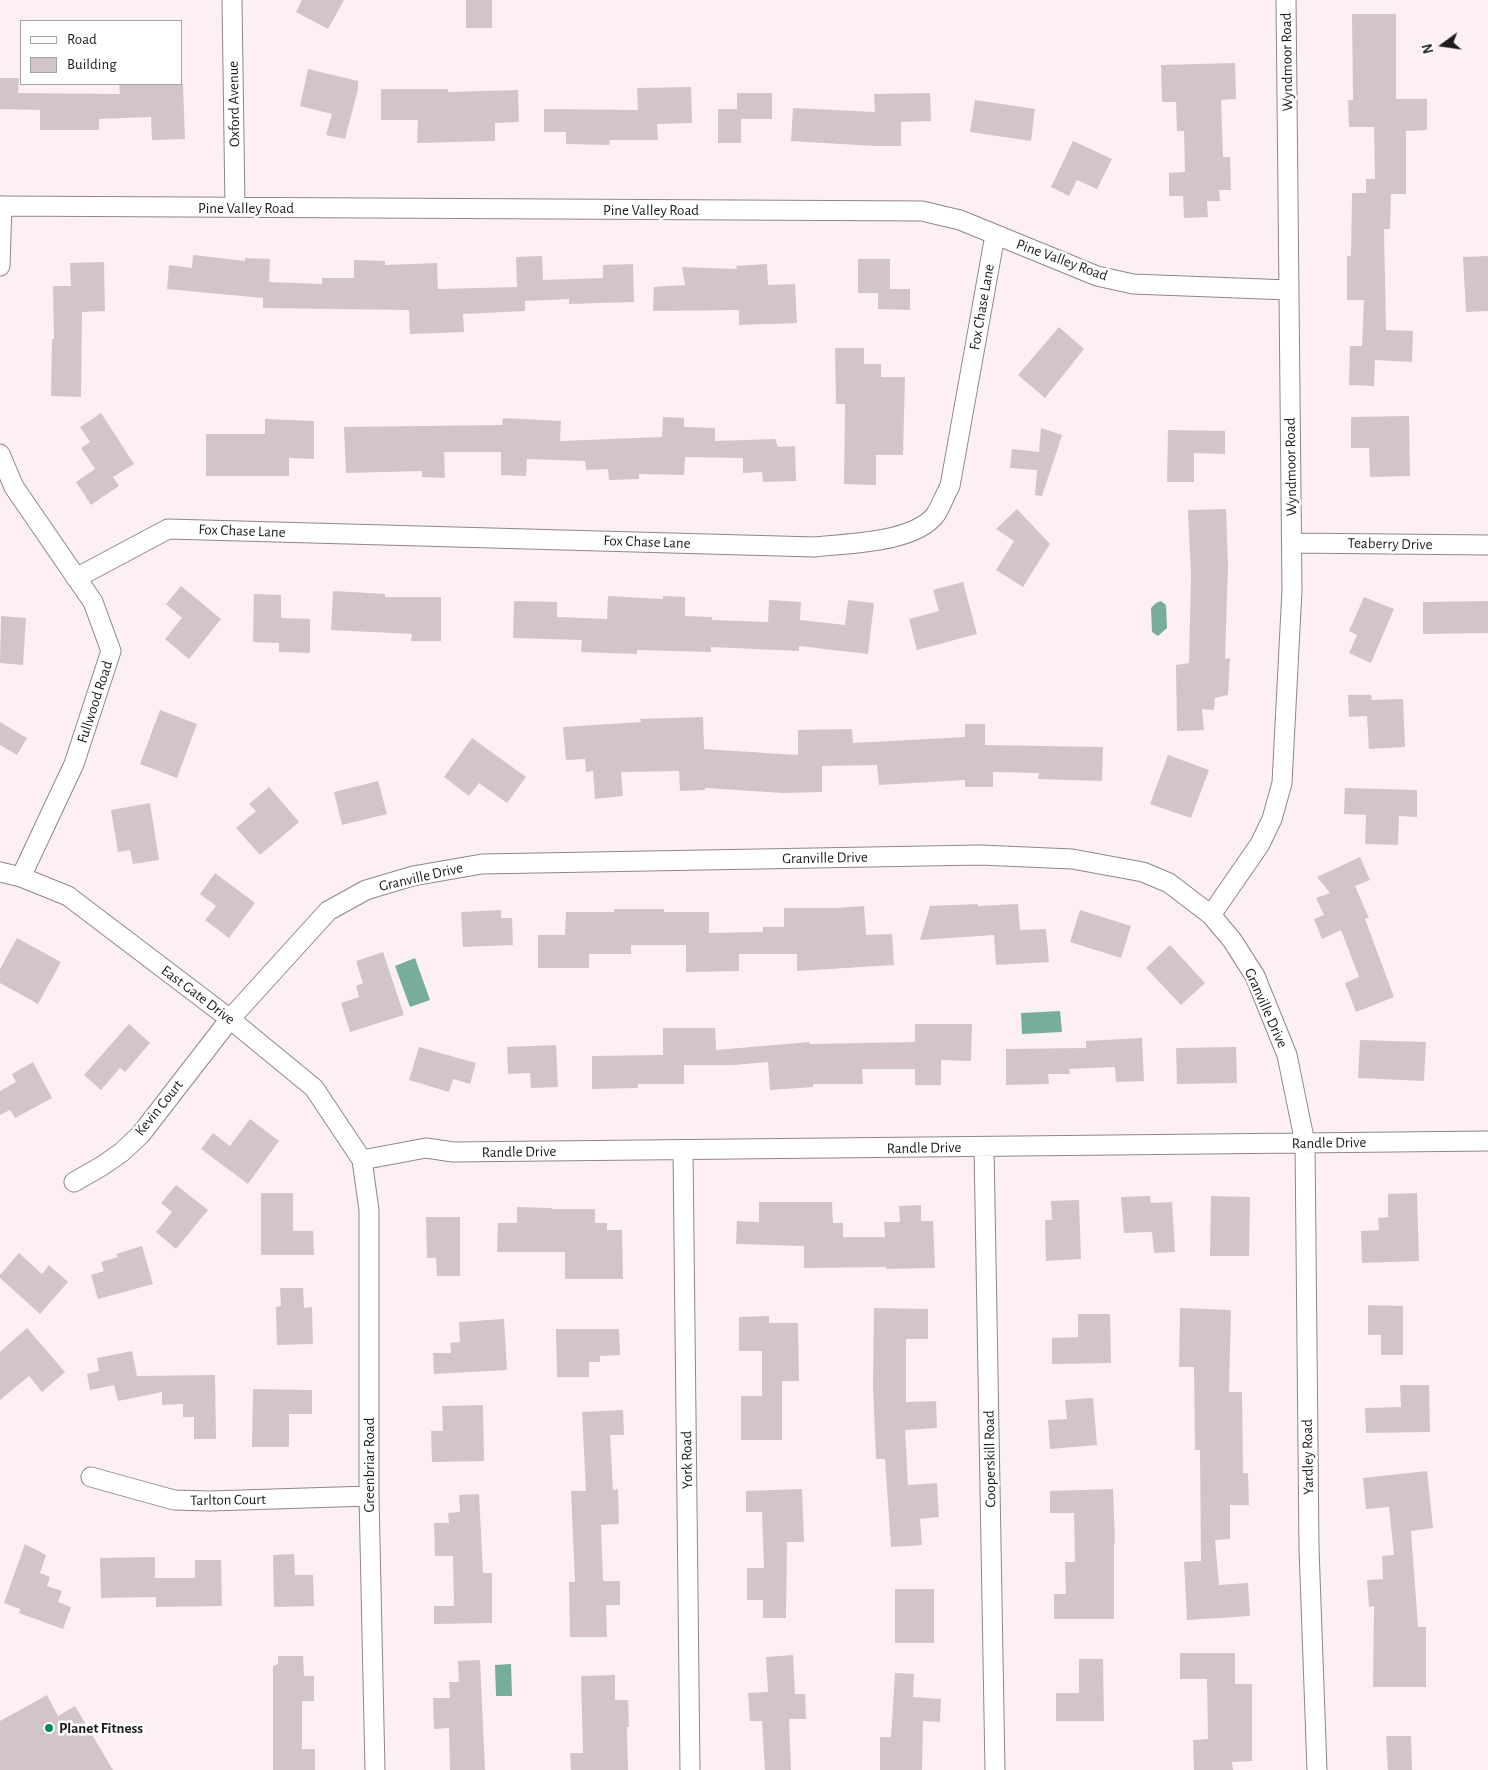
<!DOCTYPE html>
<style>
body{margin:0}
#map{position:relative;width:1488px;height:1770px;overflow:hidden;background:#fdf0f5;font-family:"Alegreya Sans",sans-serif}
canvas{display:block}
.legend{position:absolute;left:20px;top:20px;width:162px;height:65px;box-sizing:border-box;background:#fff;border:1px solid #a5a3a4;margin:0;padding:6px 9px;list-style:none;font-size:15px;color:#1e1a1b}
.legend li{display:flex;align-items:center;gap:10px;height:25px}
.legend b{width:25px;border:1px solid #a5a3a4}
.north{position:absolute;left:1418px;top:20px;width:50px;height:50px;-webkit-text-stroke:4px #fff;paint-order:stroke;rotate:256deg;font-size:14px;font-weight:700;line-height:20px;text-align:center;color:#1e1a1b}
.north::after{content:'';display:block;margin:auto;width:18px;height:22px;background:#1e1a1b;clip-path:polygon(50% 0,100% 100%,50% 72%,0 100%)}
</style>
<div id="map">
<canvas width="1488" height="1770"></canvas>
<ul class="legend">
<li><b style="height:6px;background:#fff"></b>Road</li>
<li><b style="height:14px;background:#d2c5ca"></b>Building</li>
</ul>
<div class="north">N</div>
</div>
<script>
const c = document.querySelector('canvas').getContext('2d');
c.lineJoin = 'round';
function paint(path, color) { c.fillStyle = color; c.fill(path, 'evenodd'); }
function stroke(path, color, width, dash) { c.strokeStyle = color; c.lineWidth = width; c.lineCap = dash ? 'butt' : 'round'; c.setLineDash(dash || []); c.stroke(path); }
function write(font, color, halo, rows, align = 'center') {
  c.font = font + ' "Alegreya Sans",sans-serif'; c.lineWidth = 5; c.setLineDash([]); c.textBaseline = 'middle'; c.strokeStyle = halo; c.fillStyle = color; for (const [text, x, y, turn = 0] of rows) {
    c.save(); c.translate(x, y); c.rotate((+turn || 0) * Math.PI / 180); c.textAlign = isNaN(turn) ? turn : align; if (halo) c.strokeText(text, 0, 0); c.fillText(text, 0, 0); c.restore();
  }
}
paint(new Path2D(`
 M 1161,601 L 1166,605 L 1167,628 L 1158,636 L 1152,632 L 1151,608 L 1156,603 Z
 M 415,958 L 430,1000 L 410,1007 L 395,966 Z
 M 1060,1011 L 1062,1032 L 1022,1034 L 1021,1013 Z
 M 511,1664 L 512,1696 L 496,1696 L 495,1665 Z`), '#77ad99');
paint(new Path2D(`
 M 302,0 L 344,0 L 328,29 L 296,12 Z
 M 466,0 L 492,0 L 492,28 L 466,28 Z
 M 1352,14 L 1396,14 L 1396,99 L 1427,99 L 1427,130 L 1406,131 L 1406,194 L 1391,194 L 1390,229 L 1384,229 L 1386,330 L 1413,331 L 1412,362 L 1375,360 L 1374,386 L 1349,385 L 1350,346 L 1362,346 L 1364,300 L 1347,300 L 1347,256 L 1351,256 L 1352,193 L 1366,193 L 1366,179 L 1375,179 L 1374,127 L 1349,127 L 1348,100 L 1353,100 Z
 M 1235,63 L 1236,99 L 1221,100 L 1223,157 L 1230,157 L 1231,190 L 1219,190 L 1220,201 L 1207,201 L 1208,217 L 1184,218 L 1183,196 L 1169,196 L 1169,173 L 1185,172 L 1184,131 L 1177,131 L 1176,102 L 1162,102 L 1161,65 Z
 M 308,69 L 358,81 L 358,89 L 345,139 L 326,135 L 332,114 L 300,106 Z
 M 0,78 L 19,78 L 18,93 L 120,94 L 119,84 L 183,84 L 185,139 L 152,140 L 151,117 L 99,119 L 99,130 L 40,130 L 40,110 L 0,109 Z
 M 691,87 L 692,123 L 657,124 L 658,140 L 610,140 L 609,145 L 566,144 L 566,132 L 544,132 L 544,109 L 638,110 L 637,88 Z
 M 381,89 L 448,89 L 448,92 L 518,90 L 519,122 L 495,123 L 495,141 L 417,143 L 418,120 L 381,120 Z
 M 737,93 L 772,93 L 772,119 L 741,119 L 741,143 L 718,143 L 718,109 L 737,109 Z
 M 930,93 L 931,121 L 901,122 L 901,146 L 875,146 L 791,141 L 793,108 L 875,112 L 874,94 Z
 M 975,100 L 1035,109 L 1031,141 L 970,132 Z
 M 1073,141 L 1112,159 L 1097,189 L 1077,180 L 1069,196 L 1051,187 Z
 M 193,255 L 245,261 L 245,258 L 270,259 L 269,282 L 322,284 L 322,278 L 354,278 L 354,260 L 385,261 L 385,265 L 437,263 L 438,289 L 517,287 L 516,257 L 542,256 L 543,280 L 603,278 L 603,265 L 633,264 L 634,302 L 569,304 L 569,299 L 525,301 L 525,311 L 463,314 L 464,332 L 410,334 L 409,310 L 263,308 L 263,298 L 167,289 L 169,265 L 192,268 Z
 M 1488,256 L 1488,311 L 1466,312 L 1463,257 Z
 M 858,259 L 890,259 L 890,289 L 910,289 L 910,310 L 878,309 L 878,293 L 858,293 Z
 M 104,262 L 105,311 L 82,312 L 81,397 L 51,396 L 52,339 L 54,339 L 53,286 L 71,286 L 70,263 Z
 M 767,264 L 768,285 L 795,284 L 797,323 L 739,325 L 739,310 L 653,311 L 654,287 L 685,285 L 682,267 L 737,269 L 736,266 Z
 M 1059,327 L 1084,349 L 1045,398 L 1018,375 Z
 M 835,348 L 864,348 L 864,364 L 881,364 L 881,377 L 905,377 L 903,455 L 876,455 L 876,485 L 844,484 L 845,404 L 836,404 Z
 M 101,413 L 134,464 L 113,477 L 119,486 L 91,505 L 76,482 L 95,469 L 81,448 L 90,442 L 80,427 Z
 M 1409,416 L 1410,476 L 1370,477 L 1369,448 L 1351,448 L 1351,417 Z
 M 663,417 L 684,418 L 684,427 L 715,428 L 715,441 L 775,439 L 778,447 L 795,446 L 796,481 L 763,482 L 762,472 L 743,473 L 743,458 L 685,457 L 684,475 L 639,474 L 639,479 L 609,480 L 608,469 L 586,470 L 585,461 L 527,459 L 526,476 L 501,475 L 501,452 L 444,452 L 445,478 L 422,477 L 422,471 L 346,473 L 344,427 L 502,425 L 503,418 L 561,421 L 560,441 L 662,437 Z
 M 265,419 L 314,421 L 314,459 L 289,458 L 289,476 L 206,476 L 206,434 L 265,434 Z
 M 1041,428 L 1062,435 L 1042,496 L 1035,495 L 1037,470 L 1010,468 L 1012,449 L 1039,452 Z
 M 1168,430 L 1225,431 L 1225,454 L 1194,453 L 1194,482 L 1167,482 Z
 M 1017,509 L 1050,544 L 1023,587 L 996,570 L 1014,541 L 996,529 Z
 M 1226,509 L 1228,565 L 1225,659 L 1230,658 L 1228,695 L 1215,698 L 1214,710 L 1202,709 L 1204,730 L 1177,731 L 1176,665 L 1189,663 L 1191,575 L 1188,510 Z
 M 963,582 L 977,634 L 917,650 L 909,619 L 939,611 L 933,590 Z
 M 181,586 L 221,619 L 189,659 L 165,639 L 182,618 L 166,604 Z
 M 333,591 L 385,594 L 385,597 L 441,597 L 441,641 L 411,641 L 412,634 L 331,630 Z
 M 254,594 L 281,595 L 281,618 L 310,619 L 310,653 L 279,652 L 279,643 L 253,642 Z
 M 608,596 L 663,599 L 663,596 L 685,597 L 685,616 L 712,617 L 712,620 L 768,622 L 769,600 L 801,602 L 800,620 L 845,625 L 848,600 L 874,603 L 868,654 L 799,646 L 799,651 L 711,647 L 711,652 L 637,650 L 637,654 L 581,652 L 582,640 L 513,638 L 514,601 L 557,602 L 557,617 L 607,619 Z
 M 1364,597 L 1394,609 L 1371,663 L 1349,653 L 1357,635 L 1349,631 Z
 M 1488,601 L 1488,633 L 1423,634 L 1423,602 Z
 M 1,616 L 26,618 L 23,665 L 0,663 Z
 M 1348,695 L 1371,695 L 1372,700 L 1403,699 L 1405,747 L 1369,749 L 1367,716 L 1349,717 Z
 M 160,710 L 197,724 L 177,778 L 140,764 Z
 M 703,717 L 704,749 L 798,755 L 798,730 L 852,729 L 853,743 L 965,737 L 965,724 L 985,724 L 985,745 L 1103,747 L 1102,781 L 1038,779 L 1039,773 L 993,772 L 993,787 L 965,787 L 965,780 L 879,785 L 877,765 L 822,766 L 822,792 L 784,793 L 705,788 L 705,790 L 680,791 L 679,771 L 621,772 L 623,796 L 595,799 L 593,771 L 586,772 L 585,759 L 566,760 L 563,727 L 641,722 L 640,719 Z
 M 0,722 L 27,738 L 17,755 L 0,745 Z
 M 472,738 L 526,777 L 507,803 L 479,783 L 469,796 L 444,777 Z
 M 1168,755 L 1209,770 L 1191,818 L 1150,804 Z
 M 378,781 L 387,814 L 342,825 L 334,792 Z
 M 269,787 L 299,822 L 260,855 L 236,828 L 256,811 L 249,804 Z
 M 1345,788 L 1417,790 L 1417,817 L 1399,816 L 1398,845 L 1365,844 L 1366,815 L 1344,814 Z
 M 150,803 L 159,860 L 133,864 L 130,850 L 118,852 L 111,810 Z
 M 1360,857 L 1370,880 L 1355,886 L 1369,918 L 1365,919 L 1394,997 L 1356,1012 L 1345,983 L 1359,977 L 1341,930 L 1322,939 L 1314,919 L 1324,915 L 1316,898 L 1330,893 L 1317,877 Z
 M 215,873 L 255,903 L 229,938 L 205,920 L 216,906 L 200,894 Z
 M 978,904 L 978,906 L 1018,904 L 1020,930 L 1046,929 L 1049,962 L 996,965 L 994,935 L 920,940 L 930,906 Z
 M 864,906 L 866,935 L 892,934 L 894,965 L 797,971 L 797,954 L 739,954 L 739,971 L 686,972 L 686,945 L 631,945 L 631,954 L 589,954 L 589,968 L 538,968 L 538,935 L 565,935 L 566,912 L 614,912 L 614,909 L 664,909 L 664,912 L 709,912 L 709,933 L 763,932 L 763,927 L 784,927 L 784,908 L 836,908 Z
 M 501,910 L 501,918 L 512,918 L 513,945 L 463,947 L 461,912 Z
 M 1080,910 L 1131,926 L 1121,958 L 1070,942 Z
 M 17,938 L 61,962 L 38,1004 L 0,983 L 0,969 Z
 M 1170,945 L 1205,983 L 1181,1005 L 1146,968 Z
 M 383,952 L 404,1015 L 350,1032 L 341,1003 L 359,997 L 356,986 L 363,983 L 356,961 Z
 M 129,1024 L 150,1043 L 125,1072 L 120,1068 L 101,1090 L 84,1075 Z
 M 915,1024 L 972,1024 L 971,1061 L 941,1060 L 941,1085 L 915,1085 L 915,1069 L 862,1069 L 863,1084 L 813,1084 L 813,1087 L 770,1090 L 768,1062 L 734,1065 L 684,1065 L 684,1084 L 638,1084 L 638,1088 L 592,1089 L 592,1056 L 663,1055 L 663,1028 L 715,1028 L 716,1050 L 809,1042 L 810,1044 L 915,1042 Z
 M 1142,1038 L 1144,1081 L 1116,1082 L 1115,1067 L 1069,1069 L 1070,1074 L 1048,1074 L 1049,1084 L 1006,1085 L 1006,1049 L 1086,1048 L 1086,1041 Z
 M 1360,1040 L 1426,1042 L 1424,1081 L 1358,1078 Z
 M 556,1045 L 558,1087 L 531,1088 L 530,1073 L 508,1074 L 507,1047 Z
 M 419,1047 L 476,1063 L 470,1084 L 453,1079 L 449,1092 L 409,1080 Z
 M 1236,1047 L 1237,1083 L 1177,1084 L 1176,1048 Z
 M 33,1062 L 52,1098 L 15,1118 L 10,1110 L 0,1115 L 0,1091 L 16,1082 L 12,1074 Z
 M 250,1119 L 279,1141 L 248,1184 L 201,1149 L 213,1133 L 230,1146 Z
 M 176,1185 L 208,1210 L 176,1249 L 156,1232 L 172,1212 L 161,1203 Z
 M 261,1193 L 293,1193 L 293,1231 L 313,1231 L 314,1255 L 261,1255 Z
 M 1417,1193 L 1419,1261 L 1362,1263 L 1361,1231 L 1379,1230 L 1378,1218 L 1388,1217 L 1388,1194 Z
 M 1150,1196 L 1151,1203 L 1172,1202 L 1175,1252 L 1154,1253 L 1152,1232 L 1124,1233 L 1121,1197 Z
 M 1211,1196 L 1250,1197 L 1249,1256 L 1210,1256 Z
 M 1079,1200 L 1081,1259 L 1046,1261 L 1045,1220 L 1052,1220 L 1051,1201 Z
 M 759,1202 L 832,1202 L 833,1223 L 843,1223 L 843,1237 L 885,1237 L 884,1222 L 900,1222 L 899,1206 L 921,1205 L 921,1221 L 933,1221 L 935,1268 L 886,1269 L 886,1267 L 804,1268 L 804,1246 L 736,1244 L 737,1221 L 759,1222 Z
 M 517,1207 L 552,1208 L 552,1209 L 595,1209 L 595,1223 L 607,1223 L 607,1230 L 622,1230 L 623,1279 L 565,1279 L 565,1252 L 497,1252 L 498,1223 L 517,1223 Z
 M 426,1217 L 460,1217 L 460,1276 L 437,1276 L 436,1258 L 427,1258 Z
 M 142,1246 L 153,1284 L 98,1299 L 91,1275 L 104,1271 L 101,1262 L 118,1257 L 116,1254 Z
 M 19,1253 L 42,1274 L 49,1265 L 68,1282 L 40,1314 L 0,1278 L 0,1275 Z
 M 280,1288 L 303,1288 L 304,1308 L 312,1307 L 313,1344 L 277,1345 L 276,1307 L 281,1306 Z
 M 1368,1305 L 1403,1306 L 1403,1355 L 1381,1355 L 1381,1335 L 1368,1335 Z
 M 874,1308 L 928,1309 L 928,1339 L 906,1339 L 906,1402 L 936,1401 L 937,1428 L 905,1430 L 908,1485 L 937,1483 L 939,1517 L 920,1519 L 922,1545 L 891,1547 L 885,1459 L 876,1459 L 873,1386 Z
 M 1180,1308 L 1231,1310 L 1229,1392 L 1242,1392 L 1243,1473 L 1248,1473 L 1249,1505 L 1230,1505 L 1230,1539 L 1215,1540 L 1219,1585 L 1248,1583 L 1250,1616 L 1187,1620 L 1184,1562 L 1201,1561 L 1200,1450 L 1195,1450 L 1194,1367 L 1179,1367 Z
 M 1078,1314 L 1110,1314 L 1111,1363 L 1052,1364 L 1052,1338 L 1078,1337 Z
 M 769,1316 L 769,1323 L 798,1323 L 799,1381 L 782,1381 L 782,1440 L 741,1440 L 741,1396 L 762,1396 L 762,1351 L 739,1351 L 739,1317 Z
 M 504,1319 L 507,1370 L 434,1374 L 433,1353 L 451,1353 L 450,1343 L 460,1342 L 459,1322 Z
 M 27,1328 L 65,1372 L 42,1392 L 29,1376 L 0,1400 L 0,1352 Z
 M 556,1329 L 619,1329 L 620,1355 L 600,1356 L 600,1362 L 589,1362 L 589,1377 L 557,1377 Z
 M 132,1351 L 137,1376 L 215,1375 L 216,1439 L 194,1439 L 194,1417 L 183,1417 L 183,1404 L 162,1405 L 162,1392 L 118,1401 L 114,1385 L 90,1390 L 87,1374 L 99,1371 L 97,1358 Z
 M 1400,1385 L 1429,1385 L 1430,1432 L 1366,1433 L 1365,1408 L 1401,1407 Z
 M 253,1389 L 312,1390 L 312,1414 L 289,1414 L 289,1447 L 252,1447 Z
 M 1093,1398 L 1097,1445 L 1050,1449 L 1048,1420 L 1067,1419 L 1065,1400 Z
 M 483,1405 L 484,1461 L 432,1462 L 431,1431 L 443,1431 L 442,1406 Z
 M 623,1410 L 624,1435 L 610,1435 L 613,1490 L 618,1489 L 619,1524 L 601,1525 L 603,1581 L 620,1581 L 620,1605 L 606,1605 L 607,1637 L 570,1637 L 569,1582 L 575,1582 L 571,1491 L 586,1491 L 582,1412 Z
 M 1427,1471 L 1433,1528 L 1411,1531 L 1418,1627 L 1426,1627 L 1426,1687 L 1373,1687 L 1374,1606 L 1369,1607 L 1367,1580 L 1383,1579 L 1382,1556 L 1394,1555 L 1389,1507 L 1366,1509 L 1363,1478 Z
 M 802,1489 L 804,1542 L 787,1542 L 786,1618 L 763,1618 L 763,1600 L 747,1600 L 747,1568 L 764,1568 L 762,1512 L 746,1512 L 746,1491 Z
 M 1113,1489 L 1115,1543 L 1114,1543 L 1114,1619 L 1054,1619 L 1054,1594 L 1066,1594 L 1065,1562 L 1075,1562 L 1074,1513 L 1050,1513 L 1050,1491 Z
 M 479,1494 L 483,1573 L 492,1573 L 492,1623 L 434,1624 L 434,1606 L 454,1606 L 453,1556 L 435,1556 L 434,1523 L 449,1523 L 448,1513 L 460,1512 L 459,1495 Z
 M 25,1544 L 46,1555 L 40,1573 L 50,1577 L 47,1586 L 62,1591 L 58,1602 L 71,1607 L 63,1629 L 19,1613 L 20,1609 L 4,1603 Z
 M 294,1554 L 295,1575 L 313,1575 L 314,1606 L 274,1607 L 273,1555 Z
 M 155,1557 L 155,1578 L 195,1578 L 195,1560 L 221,1560 L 222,1606 L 156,1607 L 156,1597 L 101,1598 L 100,1558 Z
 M 895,1589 L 934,1589 L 934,1643 L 895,1643 Z
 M 1180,1653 L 1235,1653 L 1235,1684 L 1252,1684 L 1252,1761 L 1232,1762 L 1233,1770 L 1194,1770 L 1193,1740 L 1208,1739 L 1207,1679 L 1180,1679 Z
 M 793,1655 L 795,1694 L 805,1694 L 806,1719 L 789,1719 L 791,1770 L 765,1770 L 762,1721 L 750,1721 L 748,1693 L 768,1692 L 766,1657 Z
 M 278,1656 L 303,1656 L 304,1676 L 314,1676 L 314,1701 L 302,1701 L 302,1749 L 315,1749 L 315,1770 L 273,1770 L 273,1666 L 278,1664 Z
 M 1079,1659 L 1103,1659 L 1104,1721 L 1056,1721 L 1056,1693 L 1079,1693 Z
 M 480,1660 L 485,1770 L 450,1770 L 449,1728 L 434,1729 L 433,1698 L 450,1698 L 449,1682 L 459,1682 L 458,1661 Z
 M 895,1673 L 914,1674 L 913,1697 L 941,1699 L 940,1722 L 923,1721 L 922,1770 L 880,1770 L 880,1737 L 891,1737 Z
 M 615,1675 L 615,1700 L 628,1700 L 629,1727 L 627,1727 L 628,1770 L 571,1770 L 570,1753 L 583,1753 L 581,1676 Z
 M 47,1695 L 58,1716 L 75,1706 L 113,1770 L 0,1770 L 0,1721 Z
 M 1386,1736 L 1411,1736 L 1412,1770 L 1388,1770 Z`), '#d2c5ca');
const street = new Path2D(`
 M 232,0 L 235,207
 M 0,206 L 922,211 L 960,220 L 1097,276 L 1133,284 L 1289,290
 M 0,266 L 2,206
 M 0,454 L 14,487 L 93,602 L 111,651 L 74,764 L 21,877
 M 1292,543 L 1488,545
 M 76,578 L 168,529 L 815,547 C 848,543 915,543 936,514 C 941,506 945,495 950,486 L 995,235
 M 0,872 L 21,877 L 68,896 L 230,1019 L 314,1088 L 362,1160 L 369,1210 L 369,1496 L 375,1770
 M 1211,915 L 1260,844 L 1272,819 L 1282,783 L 1292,590 L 1286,0
 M 984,1147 L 995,1770
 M 683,1150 L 690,1770
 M 362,1160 L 426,1148 L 453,1152 L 1488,1141
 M 74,1182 L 102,1166 L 122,1152 L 141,1134 L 230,1019 L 328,911 L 366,890 L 413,876 L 482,864 L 980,855 L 1072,859 L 1143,872 L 1169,883 L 1211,915 L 1232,940 L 1255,976 L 1287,1055 L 1305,1143 L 1309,1548 L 1317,1770
 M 91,1477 L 174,1500 L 210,1501 L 369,1496`);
stroke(street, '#91858a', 21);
stroke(street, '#fff', 19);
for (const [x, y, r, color] of [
 [49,1728,5,"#0c8768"]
]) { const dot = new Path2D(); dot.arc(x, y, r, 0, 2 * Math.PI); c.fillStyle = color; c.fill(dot); stroke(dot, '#fff', 2); }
write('15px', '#1e1a1b', '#fff', [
 ["Wyndmoor Road",1287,62,-91],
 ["Oxford Avenue",234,104,-91],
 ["Pine Valley Road",246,208],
 ["Pine Valley Road",651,210],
 ["Pine Valley Road",1062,260,20],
 ["Fox Chase Lane",982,307,-80],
 ["Wyndmoor Road",1291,467,-91],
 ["Fox Chase Lane",242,531,2],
 ["Fox Chase Lane",647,542,2],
 ["Teaberry Drive",1390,544,1],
 ["Fullwood Road",95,702,-72],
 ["Granville Drive",825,858,-1],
 ["Granville Drive",421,877,-13],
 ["East Gate Drive",198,995,37],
 ["Granville Drive",1266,1008,66],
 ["Kevin Court",159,1108,-51],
 ["Randle Drive",1329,1143,-1],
 ["Randle Drive",924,1148,-1],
 ["Randle Drive",519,1152,-1],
 ["Yardley Road",1308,1457,-91],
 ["Cooperskill Road",990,1459,-91],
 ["York Road",687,1460,-91],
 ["Greenbriar Road",369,1465,-90],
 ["Tarlton Court",228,1500,-1]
]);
write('bold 15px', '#1e1a1b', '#fff', [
 ["Planet Fitness",59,1728]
], 'left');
</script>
